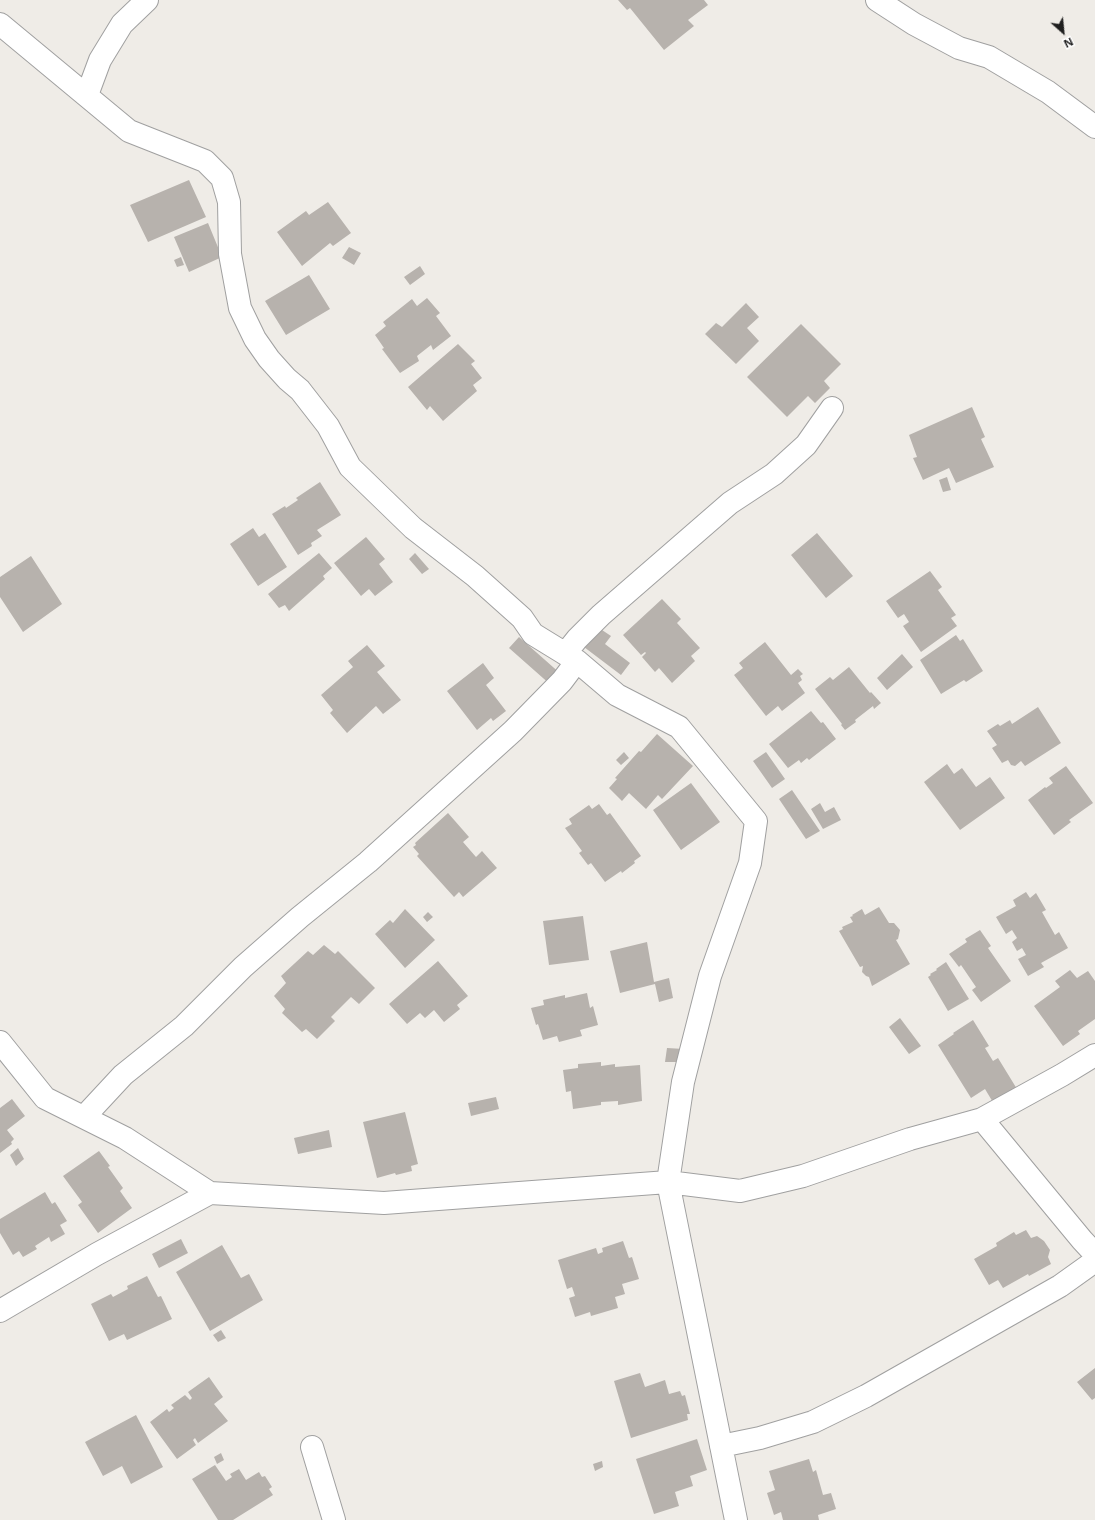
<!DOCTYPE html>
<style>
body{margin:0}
#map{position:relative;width:1095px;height:1520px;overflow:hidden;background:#efece7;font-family:"Open Sans",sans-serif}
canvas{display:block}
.north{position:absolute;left:1043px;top:12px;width:40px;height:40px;-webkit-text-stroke:3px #fff;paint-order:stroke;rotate:153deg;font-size:11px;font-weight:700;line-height:16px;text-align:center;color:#1f1f1f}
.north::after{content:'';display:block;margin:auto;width:14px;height:18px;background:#1f1f1f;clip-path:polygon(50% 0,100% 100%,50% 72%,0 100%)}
</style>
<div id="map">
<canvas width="1095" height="1520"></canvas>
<div class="north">N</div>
</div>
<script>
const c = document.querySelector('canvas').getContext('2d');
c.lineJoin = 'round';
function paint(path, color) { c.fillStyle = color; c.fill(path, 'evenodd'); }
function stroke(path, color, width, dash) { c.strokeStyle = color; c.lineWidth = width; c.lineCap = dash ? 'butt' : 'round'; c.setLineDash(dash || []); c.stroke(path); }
paint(new Path2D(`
 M 618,0 L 704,0 L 708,5 L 688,20 L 694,26 L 664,50 L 630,8 L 627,10 Z
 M 189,180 L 206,217 L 148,242 L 130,205 Z
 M 328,202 L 351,233 L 333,246 L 330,243 L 302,266 L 277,232 L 306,211 L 309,215 Z
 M 208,223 L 222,257 L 189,272 L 174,237 Z
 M 349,247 L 361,253 L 354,265 L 342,258 Z
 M 181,257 L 184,265 L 177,267 L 174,260 Z
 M 420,266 L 425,274 L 410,285 L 404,277 Z
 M 309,275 L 330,309 L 286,335 L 265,301 Z
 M 427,298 L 440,313 L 436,316 L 451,336 L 433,350 L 431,345 L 417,356 L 419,361 L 400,373 L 382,349 L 384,348 L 375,335 L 386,326 L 383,322 L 412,299 L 417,306 Z
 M 746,303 L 759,317 L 747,328 L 759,341 L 736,364 L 705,334 L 716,323 L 722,327 Z
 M 801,324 L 841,364 L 824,381 L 830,388 L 815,403 L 808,396 L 787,417 L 747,377 Z
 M 458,344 L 475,361 L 471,364 L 482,378 L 473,385 L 477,391 L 443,421 L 430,406 L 427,410 L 408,387 Z
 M 972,407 L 985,437 L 981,439 L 994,467 L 956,483 L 949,468 L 923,480 L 913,458 L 917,457 L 909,435 Z
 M 947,477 L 951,490 L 943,492 L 939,480 Z
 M 320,482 L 341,515 L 317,530 L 322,536 L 311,543 L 312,546 L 298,555 L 272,514 L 285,506 L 286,508 L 298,500 L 296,498 Z
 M 253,528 L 259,537 L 265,533 L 287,567 L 258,586 L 230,544 Z
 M 817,533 L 853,576 L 826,598 L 791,555 Z
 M 366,537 L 385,559 L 379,564 L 393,582 L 375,596 L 369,589 L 361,596 L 334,563 Z
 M 319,553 L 332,568 L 323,576 L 325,579 L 289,611 L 285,605 L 279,608 L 268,594 Z
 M 415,553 L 429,569 L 422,574 L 409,559 Z
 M 31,556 L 62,604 L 23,632 L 0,597 L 0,577 Z
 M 930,571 L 942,587 L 938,590 L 956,615 L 951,618 L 957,626 L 921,652 L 903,626 L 909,622 L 904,614 L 898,618 L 886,601 Z
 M 662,599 L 681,619 L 677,623 L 700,648 L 691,656 L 695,661 L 672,683 L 659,668 L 655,672 L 642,657 L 646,653 L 645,652 L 641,655 L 623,635 Z
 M 599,628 L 611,636 L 605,644 L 630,663 L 621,675 L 584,647 Z
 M 956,635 L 960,641 L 963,639 L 983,671 L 966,682 L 964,680 L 941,694 L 920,660 Z
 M 519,637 L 562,675 L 552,686 L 509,648 Z
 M 765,642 L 791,675 L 798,669 L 803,674 L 800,676 L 802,680 L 798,683 L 805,693 L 782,711 L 778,706 L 766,716 L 734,675 L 743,668 L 739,663 Z
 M 367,645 L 385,666 L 377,672 L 401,700 L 383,714 L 376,706 L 347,733 L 330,713 L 333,710 L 321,695 L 353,667 L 348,661 Z
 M 902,654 L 913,667 L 887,690 L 877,678 Z
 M 483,663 L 494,678 L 486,685 L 506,711 L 493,721 L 491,718 L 477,730 L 447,691 Z
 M 849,667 L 870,693 L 871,692 L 881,703 L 874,709 L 873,706 L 855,720 L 856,722 L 845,730 L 841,725 L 842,724 L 815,689 L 830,677 L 833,680 Z
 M 1038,707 L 1061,743 L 1025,766 L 1021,761 L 1015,766 L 1011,765 L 1008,760 L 1002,763 L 992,748 L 997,745 L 987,731 L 998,724 L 1000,726 L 1010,720 L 1012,724 Z
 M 811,711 L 821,723 L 823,722 L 836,739 L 809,760 L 807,758 L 801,763 L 799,760 L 788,768 L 769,744 Z
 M 657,734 L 693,766 L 662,799 L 658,795 L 646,809 L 629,793 L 622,801 L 609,788 L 617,779 L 615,778 L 639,751 L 641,752 Z
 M 624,752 L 629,758 L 621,765 L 616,760 Z
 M 766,752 L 785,779 L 772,788 L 753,761 Z
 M 947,764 L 954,774 L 962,768 L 976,787 L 990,777 L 1005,798 L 960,830 L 924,782 Z
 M 1066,766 L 1093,803 L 1069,820 L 1071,822 L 1054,835 L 1028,800 L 1045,787 L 1046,788 L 1053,783 L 1049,778 Z
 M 691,783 L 720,822 L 681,850 L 653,810 Z
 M 792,790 L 820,831 L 806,839 L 779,799 Z
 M 820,803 L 825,812 L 834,807 L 841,820 L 823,829 L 811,809 Z
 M 599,804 L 607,815 L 610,813 L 641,856 L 634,861 L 635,863 L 622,873 L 621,871 L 605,882 L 591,863 L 588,865 L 579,853 L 582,851 L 565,828 L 572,824 L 569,819 L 589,805 L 592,809 Z
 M 448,813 L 469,837 L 463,842 L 476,857 L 482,851 L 497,868 L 463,897 L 459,892 L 454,897 L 417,856 L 419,854 L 413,847 L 416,845 L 415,843 Z
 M 1026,892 L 1030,898 L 1036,893 L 1046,910 L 1042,912 L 1055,935 L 1059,932 L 1068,948 L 1041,963 L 1044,967 L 1028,976 L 1018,959 L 1026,955 L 1022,948 L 1017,951 L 1012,942 L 1017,938 L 1012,930 L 1006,934 L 996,917 L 1016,906 L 1013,900 Z
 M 879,907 L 889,923 L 894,923 L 900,930 L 898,939 L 896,940 L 910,964 L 872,986 L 869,977 L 866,976 L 862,972 L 863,966 L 860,967 L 839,931 L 843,929 L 842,927 L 853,922 L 850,917 L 853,916 L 852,915 L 862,909 L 865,915 Z
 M 405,909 L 435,940 L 405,968 L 375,934 L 390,920 L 393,923 Z
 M 428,912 L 433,917 L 427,922 L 423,917 Z
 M 583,916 L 589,960 L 549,965 L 543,921 Z
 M 980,930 L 991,946 L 988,948 L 1011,981 L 981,1002 L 972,990 L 976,987 L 961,965 L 959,967 L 949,954 L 967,942 L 965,939 Z
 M 647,942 L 654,982 L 669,978 L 673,998 L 659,1002 L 655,984 L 620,993 L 610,951 Z
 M 324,945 L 335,954 L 338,951 L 375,988 L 359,1004 L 351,997 L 331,1017 L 335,1021 L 317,1039 L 306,1029 L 302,1032 L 282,1013 L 285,1009 L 274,996 L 286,983 L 281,976 L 308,951 L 313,955 Z
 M 438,961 L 468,996 L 457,1005 L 460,1009 L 444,1022 L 434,1010 L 425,1018 L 420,1013 L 407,1024 L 389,1004 Z
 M 946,962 L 969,999 L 948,1011 L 928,977 L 931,975 L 930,974 L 937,970 L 936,969 Z
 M 1070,970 L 1077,978 L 1088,971 L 1095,981 L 1095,1019 L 1078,1031 L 1080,1034 L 1063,1046 L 1034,1006 L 1060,987 L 1055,981 Z
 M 587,993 L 590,1008 L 593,1006 L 598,1025 L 580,1030 L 582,1036 L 559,1042 L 557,1036 L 543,1040 L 538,1024 L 536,1025 L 531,1008 L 544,1005 L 543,1000 L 565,995 L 565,998 Z
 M 900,1018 L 921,1046 L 909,1054 L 889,1027 Z
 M 973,1020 L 989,1046 L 985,1048 L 993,1061 L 998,1058 L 1017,1089 L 994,1104 L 985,1089 L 971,1098 L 938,1045 L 954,1034 L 953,1033 Z
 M 667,1048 L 684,1049 L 683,1062 L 665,1062 Z
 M 601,1062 L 601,1066 L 615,1064 L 615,1067 L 640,1065 L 642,1101 L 618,1105 L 618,1101 L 601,1102 L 601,1105 L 573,1109 L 571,1091 L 566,1092 L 563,1070 L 578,1068 L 578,1064 Z
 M 496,1097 L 499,1109 L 471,1116 L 468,1103 Z
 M 12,1099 L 25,1116 L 7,1130 L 14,1139 L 11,1142 L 12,1144 L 0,1153 L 0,1108 Z
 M 405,1112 L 418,1164 L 411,1166 L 412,1171 L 396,1175 L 395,1173 L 377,1178 L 363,1122 Z
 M 329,1130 L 332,1147 L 298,1154 L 294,1138 Z
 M 18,1148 L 24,1159 L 16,1166 L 10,1155 Z
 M 99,1151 L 110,1166 L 108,1167 L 123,1188 L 120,1191 L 132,1208 L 98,1233 L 78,1205 L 82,1202 L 63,1176 Z
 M 45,1192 L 52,1204 L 55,1202 L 67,1221 L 60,1225 L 65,1234 L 51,1242 L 49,1237 L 35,1246 L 37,1249 L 23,1257 L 19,1251 L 13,1255 L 0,1233 L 0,1219 Z
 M 1026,1230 L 1031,1238 L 1037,1236 L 1044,1241 L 1050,1250 L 1048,1257 L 1051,1264 L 1029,1276 L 1028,1274 L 1003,1288 L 998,1280 L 989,1285 L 974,1259 L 997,1246 L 996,1243 L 1014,1232 L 1016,1235 Z
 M 181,1239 L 188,1253 L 159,1268 L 152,1254 Z
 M 623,1241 L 629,1258 L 632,1257 L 639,1279 L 622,1284 L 625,1294 L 615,1297 L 618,1308 L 591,1316 L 590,1312 L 575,1317 L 569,1298 L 575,1296 L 572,1287 L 567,1289 L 558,1260 L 596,1248 L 598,1254 L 603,1252 L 602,1248 Z
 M 222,1245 L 241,1278 L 249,1274 L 263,1300 L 210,1331 L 176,1272 Z
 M 147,1276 L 158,1297 L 161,1296 L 172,1319 L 127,1340 L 124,1334 L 109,1341 L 91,1304 L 111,1294 L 113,1297 L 128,1289 L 127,1286 Z
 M 221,1330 L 226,1338 L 218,1342 L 213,1335 Z
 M 1095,1368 L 1095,1398 L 1092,1400 L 1077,1382 Z
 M 640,1373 L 645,1387 L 665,1380 L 669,1394 L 680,1391 L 682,1396 L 685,1395 L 690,1414 L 687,1414 L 688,1420 L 631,1438 L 614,1381 Z
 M 209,1377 L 223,1397 L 214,1404 L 228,1421 L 198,1443 L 195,1438 L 193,1440 L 196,1445 L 177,1459 L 150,1422 L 167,1409 L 169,1412 L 174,1408 L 171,1405 L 185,1395 L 190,1400 L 192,1398 L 188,1392 Z
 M 136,1415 L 163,1467 L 131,1484 L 122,1466 L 103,1476 L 85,1442 Z
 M 697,1439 L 707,1470 L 690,1476 L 693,1486 L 675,1492 L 679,1506 L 654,1514 L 636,1459 Z
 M 221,1453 L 224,1460 L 217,1464 L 214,1457 Z
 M 809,1459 L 813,1472 L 816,1470 L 823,1495 L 831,1493 L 836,1509 L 818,1515 L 819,1520 L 783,1520 L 781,1512 L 774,1515 L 767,1493 L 775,1490 L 769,1471 Z
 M 602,1461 L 603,1467 L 595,1471 L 593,1464 Z
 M 215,1465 L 226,1481 L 232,1477 L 230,1474 L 239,1469 L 246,1480 L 259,1472 L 262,1477 L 265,1476 L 272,1487 L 269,1489 L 273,1495 L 233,1520 L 218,1520 L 192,1479 Z`), '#b7b2ad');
const minor = new Path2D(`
 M 877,0 L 914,24 L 959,48 L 989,57 L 1048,92 L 1095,127
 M 0,24 L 129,131 L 205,161 L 222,178 L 229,202 L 230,254 L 240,308 L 255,339 L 269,359 L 287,379 L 300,390 L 328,426 L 350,467 L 413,528 L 475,576 L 522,618 L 533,634 L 577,661 L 617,695 L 679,727 L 756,821 L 750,863 L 710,976 L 683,1082 L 668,1182 L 740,1191 L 803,1176 L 910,1139 L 982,1119 L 1062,1075 L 1095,1055
 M 87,95 L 100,60 L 122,24 L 147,0
 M 565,654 L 577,639 L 601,615 L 730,503 L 774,474 L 806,445 L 832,408
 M 0,1042 L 45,1098 L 125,1138 L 210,1193 L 384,1203 L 668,1182 L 736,1520
 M 84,1117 L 123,1075 L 184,1026 L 243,967 L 300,917 L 368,862 L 513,731 L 562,681 L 577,661
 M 982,1119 L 1082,1240 L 1095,1254
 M 0,1311 L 97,1254 L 210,1193
 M 721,1446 L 760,1438 L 813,1422 L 866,1396 L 1060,1286 L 1095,1261
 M 312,1447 L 334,1520`);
stroke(minor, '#a0a0a0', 24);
stroke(minor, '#fff', 22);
</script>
